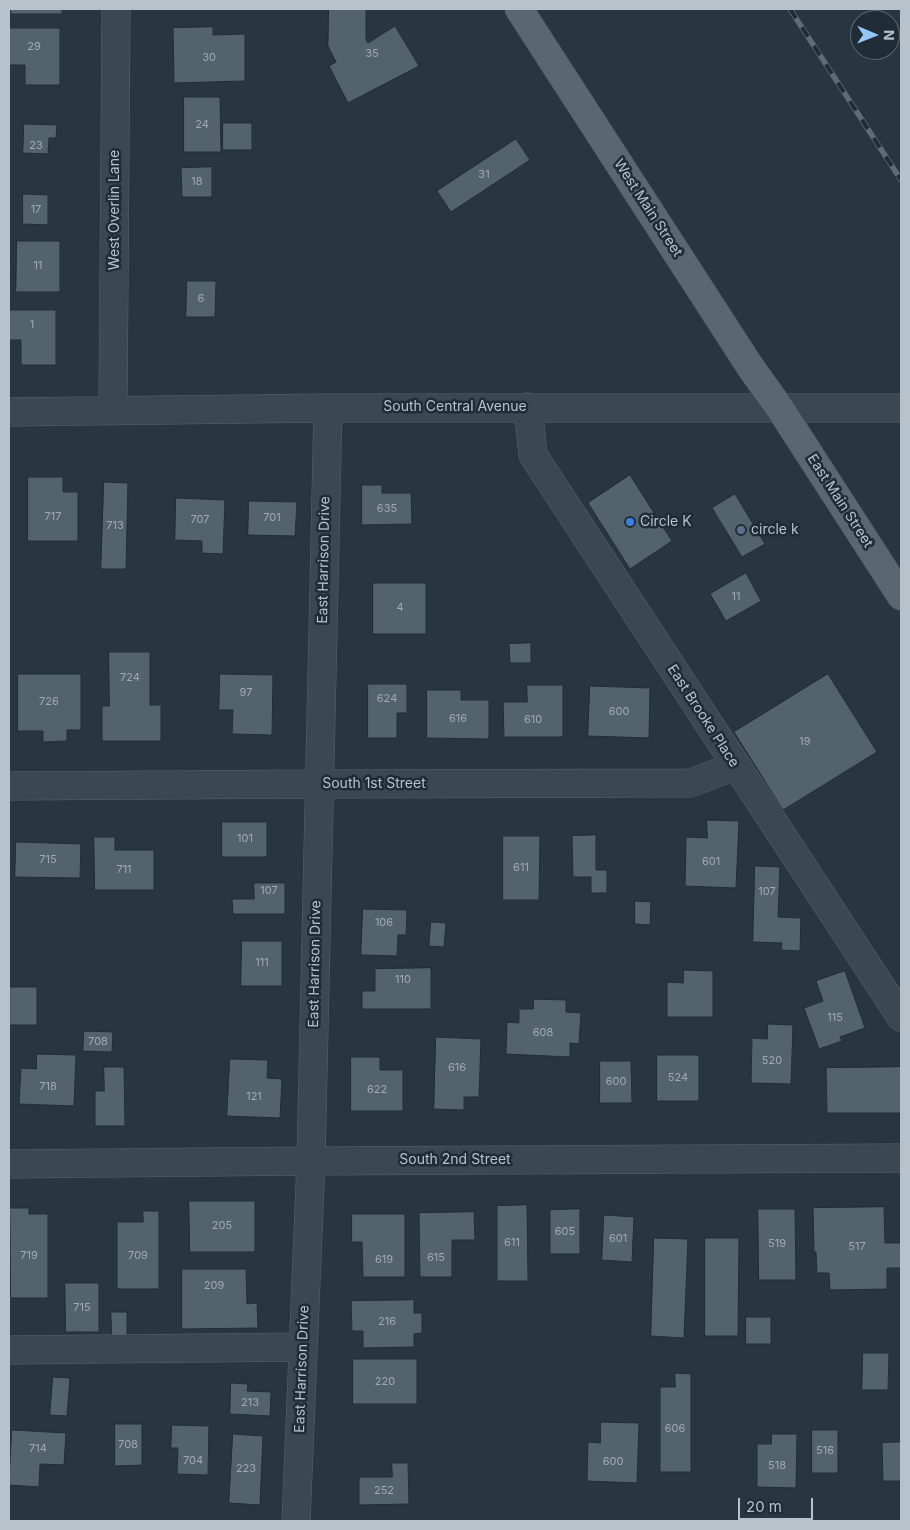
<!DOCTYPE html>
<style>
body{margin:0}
#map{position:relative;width:910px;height:1530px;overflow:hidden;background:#273641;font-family:Inter,sans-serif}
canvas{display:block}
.frame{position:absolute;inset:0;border:10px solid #b8c2cb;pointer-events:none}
.north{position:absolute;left:850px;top:10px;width:50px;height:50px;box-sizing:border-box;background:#202c36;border:1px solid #5d6872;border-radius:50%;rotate:91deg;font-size:14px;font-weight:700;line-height:20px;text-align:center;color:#b8c2cb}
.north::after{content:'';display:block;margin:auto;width:18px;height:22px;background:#94c7f5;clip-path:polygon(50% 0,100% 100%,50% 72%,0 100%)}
.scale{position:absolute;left:738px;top:1498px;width:75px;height:22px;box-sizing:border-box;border:2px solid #b8c2cb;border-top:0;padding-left:6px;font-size:15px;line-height:18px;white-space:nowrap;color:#b8c2cb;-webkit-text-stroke:4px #202c36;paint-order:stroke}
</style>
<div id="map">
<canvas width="910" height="1530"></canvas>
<div class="frame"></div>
<div class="north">N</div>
<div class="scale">20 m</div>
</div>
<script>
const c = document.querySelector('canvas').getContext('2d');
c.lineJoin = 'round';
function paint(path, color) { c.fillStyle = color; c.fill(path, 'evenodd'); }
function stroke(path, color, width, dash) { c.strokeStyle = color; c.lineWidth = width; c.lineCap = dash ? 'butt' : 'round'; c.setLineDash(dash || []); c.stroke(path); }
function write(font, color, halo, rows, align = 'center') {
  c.font = font + ' Inter,sans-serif'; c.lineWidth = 5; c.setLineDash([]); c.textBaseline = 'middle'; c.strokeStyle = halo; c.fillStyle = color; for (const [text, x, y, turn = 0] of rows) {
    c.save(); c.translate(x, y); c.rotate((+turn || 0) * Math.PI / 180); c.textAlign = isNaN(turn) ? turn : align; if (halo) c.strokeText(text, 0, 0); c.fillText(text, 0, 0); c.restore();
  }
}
const building = new Path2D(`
 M 11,9 L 62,9 L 62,14 L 11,14 Z
 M 329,9 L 366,9 L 366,39 L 368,43 L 395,26 L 419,66 L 348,103 L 329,66 L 336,62 L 328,46 Z
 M 213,27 L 213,35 L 245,34 L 245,81 L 174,83 L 173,28 Z
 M 9,28 L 60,28 L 60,85 L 25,85 L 25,65 L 9,65 Z
 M 184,97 L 220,97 L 221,152 L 184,152 Z
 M 223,123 L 252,123 L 252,150 L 223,150 Z
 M 24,124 L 57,125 L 56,138 L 49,138 L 48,154 L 23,153 Z
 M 516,139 L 530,160 L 451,212 L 437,191 Z
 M 212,167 L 212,197 L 182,197 L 181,168 Z
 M 23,194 L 48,195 L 48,225 L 23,224 Z
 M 17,241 L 60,241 L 60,292 L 16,292 Z
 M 187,281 L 216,281 L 215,317 L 186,317 Z
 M 9,310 L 56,310 L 56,365 L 21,365 L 21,340 L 9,340 Z
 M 630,475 L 672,541 L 630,569 L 588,503 Z
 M 28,477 L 63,477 L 63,492 L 78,492 L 78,541 L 28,541 Z
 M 104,482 L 128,483 L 126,569 L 101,569 Z
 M 362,485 L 382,485 L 382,493 L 411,493 L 412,524 L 362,525 Z
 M 735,494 L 765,544 L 742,557 L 712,508 Z
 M 176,498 L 225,500 L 223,554 L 202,553 L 202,541 L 175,540 Z
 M 249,501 L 297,502 L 295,536 L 248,535 Z
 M 746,573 L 761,601 L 726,621 L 710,594 Z
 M 373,583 L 426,583 L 426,634 L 373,634 Z
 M 531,643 L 531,663 L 510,663 L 509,644 Z
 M 109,652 L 150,652 L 150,705 L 161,705 L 161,741 L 102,741 L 102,706 L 109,706 Z
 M 18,674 L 81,674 L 81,730 L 67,730 L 67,741 L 43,742 L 43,731 L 18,731 Z
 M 220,674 L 273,675 L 272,735 L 232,734 L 233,710 L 219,710 Z
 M 828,674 L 877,752 L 783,810 L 734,732 Z
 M 368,684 L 407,684 L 407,713 L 397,713 L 397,738 L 368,738 Z
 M 527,685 L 563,685 L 563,737 L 504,737 L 503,702 L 527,702 Z
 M 590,686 L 650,688 L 649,738 L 588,736 Z
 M 427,690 L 461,690 L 461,700 L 489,700 L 489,739 L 427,738 Z
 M 707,820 L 739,821 L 736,888 L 685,886 L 686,837 L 707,838 Z
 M 222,822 L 267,822 L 267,857 L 222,857 Z
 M 596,835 L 596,870 L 607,870 L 607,893 L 591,893 L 591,877 L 573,877 L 572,836 Z
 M 503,836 L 540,836 L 539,900 L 503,900 Z
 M 94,837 L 115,837 L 115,850 L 154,850 L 154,890 L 95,890 Z
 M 16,842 L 81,844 L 80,878 L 15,877 Z
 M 755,866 L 780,867 L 778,917 L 801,918 L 800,951 L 781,950 L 782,943 L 753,942 Z
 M 254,883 L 285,883 L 285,914 L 233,914 L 232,899 L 254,899 Z
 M 635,901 L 651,902 L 650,925 L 635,924 Z
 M 363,909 L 407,910 L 406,935 L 398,935 L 397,956 L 361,955 Z
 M 431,922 L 446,923 L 444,947 L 429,946 Z
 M 242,941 L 282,941 L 282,986 L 241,986 Z
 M 431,968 L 431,1009 L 362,1009 L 362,991 L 375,991 L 375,969 Z
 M 684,970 L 713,971 L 713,1017 L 667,1017 L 667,982 L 683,983 Z
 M 845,971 L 865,1028 L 840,1037 L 842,1041 L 819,1049 L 804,1008 L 823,1001 L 816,981 Z
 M 10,987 L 37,987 L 37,1025 L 10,1025 Z
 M 534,999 L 566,1000 L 566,1012 L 581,1013 L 579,1044 L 570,1043 L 570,1057 L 506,1054 L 507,1022 L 519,1023 L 519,1009 L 533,1009 Z
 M 768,1024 L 793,1025 L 791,1084 L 751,1083 L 752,1038 L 767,1039 Z
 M 84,1031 L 113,1032 L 112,1052 L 83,1051 Z
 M 436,1037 L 481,1039 L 479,1097 L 464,1097 L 464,1110 L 434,1109 Z
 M 37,1054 L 76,1055 L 74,1106 L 19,1104 L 21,1068 L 36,1069 Z
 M 657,1055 L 699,1055 L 699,1101 L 657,1101 Z
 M 351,1057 L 380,1057 L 380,1070 L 403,1070 L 403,1111 L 351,1111 Z
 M 230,1059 L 268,1060 L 267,1078 L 282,1079 L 280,1118 L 227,1116 Z
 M 600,1061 L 631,1061 L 632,1103 L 600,1103 Z
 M 104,1067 L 124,1067 L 125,1126 L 95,1126 L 95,1091 L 104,1091 Z
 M 901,1067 L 901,1113 L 827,1113 L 826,1068 Z
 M 189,1201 L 255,1201 L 255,1252 L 190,1252 Z
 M 527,1205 L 528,1281 L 497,1281 L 497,1206 Z
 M 884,1207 L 885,1243 L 901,1243 L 901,1268 L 887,1268 L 887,1289 L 830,1290 L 829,1273 L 817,1273 L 816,1252 L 814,1252 L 813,1208 Z
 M 10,1208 L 29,1208 L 29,1214 L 48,1214 L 48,1298 L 11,1298 Z
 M 580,1209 L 580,1254 L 550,1254 L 550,1210 Z
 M 758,1209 L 795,1209 L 796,1280 L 759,1280 Z
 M 143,1211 L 159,1211 L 159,1289 L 117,1289 L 117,1222 L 143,1222 Z
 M 474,1212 L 475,1240 L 452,1240 L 452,1277 L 420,1277 L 419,1213 Z
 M 352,1214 L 405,1214 L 405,1277 L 363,1277 L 362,1242 L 352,1242 Z
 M 604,1215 L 634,1217 L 632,1262 L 602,1260 Z
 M 654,1238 L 688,1239 L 684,1338 L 651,1336 Z
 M 705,1238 L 739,1238 L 738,1336 L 705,1336 Z
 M 182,1269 L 246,1269 L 247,1304 L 257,1303 L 258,1328 L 182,1329 Z
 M 65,1283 L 99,1283 L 99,1332 L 66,1332 Z
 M 414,1300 L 414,1313 L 422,1313 L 422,1333 L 414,1334 L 414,1347 L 363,1348 L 363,1331 L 352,1331 L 351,1301 Z
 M 111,1312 L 127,1312 L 127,1338 L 112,1338 Z
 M 746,1317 L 771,1317 L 771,1344 L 746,1344 Z
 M 863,1353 L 889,1353 L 888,1390 L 862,1390 Z
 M 353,1359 L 417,1359 L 417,1404 L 353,1404 Z
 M 675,1373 L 691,1374 L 691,1472 L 660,1472 L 660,1387 L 675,1387 Z
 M 53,1377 L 70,1378 L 67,1416 L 50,1415 Z
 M 231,1383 L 248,1384 L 247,1391 L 271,1392 L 270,1416 L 230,1414 Z
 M 601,1422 L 639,1423 L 637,1483 L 587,1481 L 588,1442 L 600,1443 Z
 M 115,1424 L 142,1424 L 142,1465 L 115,1466 Z
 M 172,1425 L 209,1426 L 208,1475 L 177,1474 L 178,1448 L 171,1448 Z
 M 12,1430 L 66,1433 L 64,1465 L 40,1464 L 39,1487 L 9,1485 Z
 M 812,1430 L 838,1430 L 838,1473 L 812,1473 Z
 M 233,1434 L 263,1436 L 260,1505 L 229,1503 Z
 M 772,1434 L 797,1434 L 796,1488 L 757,1487 L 757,1444 L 771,1444 Z
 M 901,1442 L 901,1481 L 883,1481 L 882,1443 Z
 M 392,1463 L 408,1463 L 409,1504 L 359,1505 L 359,1477 L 392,1477 Z`);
paint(building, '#53636e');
stroke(building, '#222e38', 1);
const minor = new Path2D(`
 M 528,407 L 533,455 L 901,1017
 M 113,411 L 116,9
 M 9,412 L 328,408 L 901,408
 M 9,786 L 319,784 L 690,783 L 736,766
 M 9,1164 L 311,1161 L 901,1158
 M 9,1350 L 302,1347
 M 296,1521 L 311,1161 L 328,408`);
const major = new Path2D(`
 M 519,9 L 751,368 L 779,407 L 901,596`);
stroke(minor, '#59656e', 29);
stroke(major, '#48535d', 29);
stroke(minor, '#3b4751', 28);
stroke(major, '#5a6771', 28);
const rail = new Path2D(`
 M 790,9 L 901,180`);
stroke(rail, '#5e6c78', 5.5);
stroke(rail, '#202c36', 4, [11]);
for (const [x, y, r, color] of [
 [630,522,5,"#3f7fe0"],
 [741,530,5,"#5c6f8a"]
]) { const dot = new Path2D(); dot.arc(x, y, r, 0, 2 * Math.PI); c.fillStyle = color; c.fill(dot); stroke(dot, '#202c36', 2); }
write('11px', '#9faab4', null, [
 ["29",34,47],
 ["35",372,54],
 ["30",209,58],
 ["24",202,125],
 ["23",36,146],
 ["31",484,175],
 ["18",197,182],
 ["17",36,210],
 ["11",38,266],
 ["6",201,299],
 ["1",32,325],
 ["635",387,509],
 ["717",53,517],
 ["701",272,518],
 ["707",200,520],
 ["713",115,526],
 ["11",736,597],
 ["4",400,608],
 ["724",130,678],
 ["97",246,693],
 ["624",387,699],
 ["726",49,702],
 ["600",619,712],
 ["616",458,719],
 ["610",533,720],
 ["19",805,742],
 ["101",245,839],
 ["715",48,860],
 ["601",711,862],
 ["611",521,868],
 ["711",124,870],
 ["107",269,891],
 ["107",767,892],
 ["106",384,923],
 ["111",262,963],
 ["110",403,980],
 ["115",835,1018],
 ["608",543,1033],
 ["708",98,1042],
 ["520",772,1061],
 ["616",457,1068],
 ["524",678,1078],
 ["600",616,1082],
 ["718",48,1087],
 ["622",377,1090],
 ["121",254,1097],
 ["205",222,1226],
 ["605",565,1232],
 ["601",618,1239],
 ["611",512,1243],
 ["519",777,1244],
 ["517",857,1247],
 ["719",29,1256],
 ["709",138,1256],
 ["615",436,1258],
 ["619",384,1260],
 ["209",214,1286],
 ["715",82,1308],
 ["216",387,1322],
 ["220",385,1382],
 ["213",250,1403],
 ["606",675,1429],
 ["708",128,1445],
 ["714",38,1449],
 ["516",825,1451],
 ["704",193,1461],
 ["600",613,1462],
 ["518",777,1466],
 ["223",246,1469],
 ["252",384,1491]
]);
write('14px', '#b8c2cb', '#202c36', [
 ["West Main Street",648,208,57],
 ["West Overlin Lane",115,210,-90],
 ["South Central Avenue",455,407],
 ["East Main Street",840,501,57],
 ["East Harrison Drive",324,560,-89],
 ["East Brooke Place",703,716,57],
 ["South 1st Street",374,784],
 ["East Harrison Drive",315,964,-89],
 ["South 2nd Street",455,1160],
 ["East Harrison Drive",302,1369,-88]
]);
write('14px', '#b8c2cb', '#202c36', [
 ["Circle K",640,522],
 ["circle k",751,530]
], 'left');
</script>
